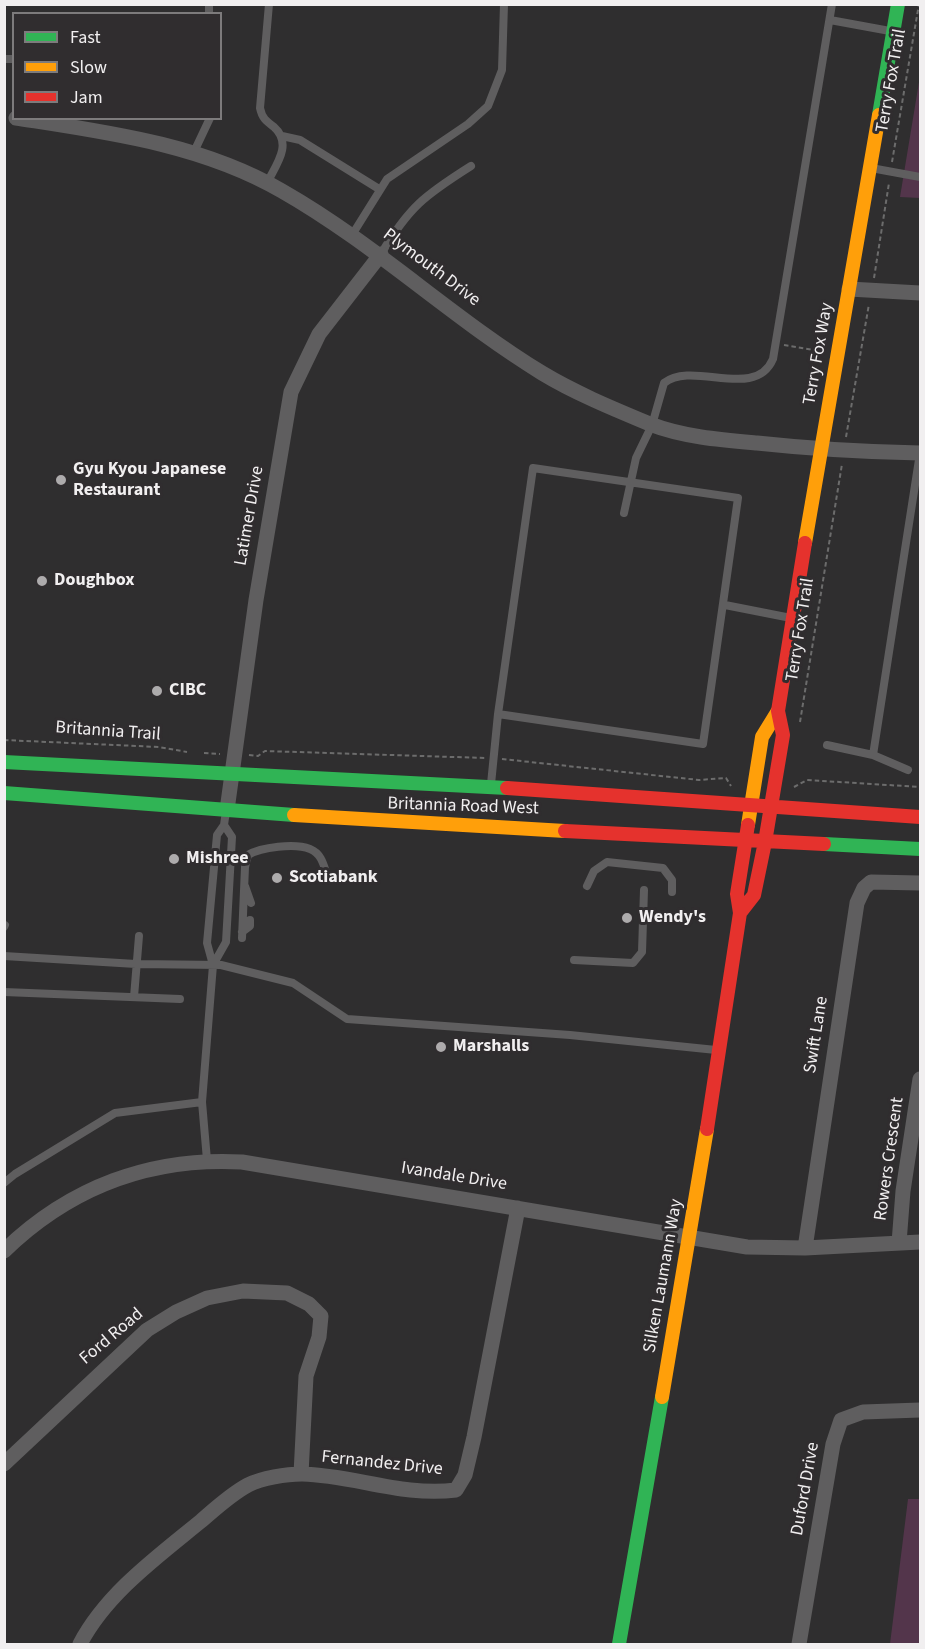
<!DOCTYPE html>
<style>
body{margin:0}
#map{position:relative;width:925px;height:1649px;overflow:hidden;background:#2f2e2f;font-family:"Source Sans 3",sans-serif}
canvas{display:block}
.frame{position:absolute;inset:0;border:6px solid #f1eff0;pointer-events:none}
.legend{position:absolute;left:12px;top:12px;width:210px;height:108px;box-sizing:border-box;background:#302d2f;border:2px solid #7d7b7c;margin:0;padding:8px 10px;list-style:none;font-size:18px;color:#f1eff0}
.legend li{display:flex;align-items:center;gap:12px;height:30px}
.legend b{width:30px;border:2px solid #7d7b7c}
</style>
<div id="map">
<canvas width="925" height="1649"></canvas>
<div class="frame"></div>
<ul class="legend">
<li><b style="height:8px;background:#30b455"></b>Fast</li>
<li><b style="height:8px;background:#ff9f0a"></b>Slow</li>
<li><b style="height:8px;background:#e5322d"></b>Jam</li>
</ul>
</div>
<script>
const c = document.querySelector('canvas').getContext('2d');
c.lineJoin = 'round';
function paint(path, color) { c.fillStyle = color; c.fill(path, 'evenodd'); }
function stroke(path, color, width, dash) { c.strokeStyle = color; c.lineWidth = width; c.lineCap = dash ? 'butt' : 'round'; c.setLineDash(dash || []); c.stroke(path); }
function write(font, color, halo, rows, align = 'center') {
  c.font = font + ' "Source Sans 3",sans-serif'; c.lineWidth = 6; c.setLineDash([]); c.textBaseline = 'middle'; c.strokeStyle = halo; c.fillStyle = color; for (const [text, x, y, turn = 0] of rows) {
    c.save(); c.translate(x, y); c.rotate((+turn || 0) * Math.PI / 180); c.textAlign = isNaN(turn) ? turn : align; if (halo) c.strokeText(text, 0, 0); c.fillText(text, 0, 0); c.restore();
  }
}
paint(new Path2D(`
 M 920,76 L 920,198 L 900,197 Z
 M 908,1499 L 920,1499 L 920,1644 L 890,1644 Z`), '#53354b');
stroke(new Path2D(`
 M 892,162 L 919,4
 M 874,278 L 889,183
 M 784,345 L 820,351
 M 846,437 L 869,304
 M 800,722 L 842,464
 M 4,740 L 159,747 L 187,752
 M 204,753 L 220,754
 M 249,755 L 258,756 L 265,751 L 485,758
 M 502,759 L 699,780 L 726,778 L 731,786
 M 794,787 L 807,780 L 920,787`), '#6c6c6c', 2, [4.5, 3]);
stroke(new Path2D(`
 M 209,14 L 209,4
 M 830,20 L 890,31
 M 4,59 L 14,59
 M 282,136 L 300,140 L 379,189
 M 193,154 L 210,118
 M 871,168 L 920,177
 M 267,183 C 276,165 293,144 274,127 C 266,121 262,118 260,108 L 269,4
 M 352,235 L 387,179 L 468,124 L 488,106 L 502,70 L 504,4
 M 381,254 C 409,207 425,195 471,166
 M 533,468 L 738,498 L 703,744 L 498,714 Z
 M 624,513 L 636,458 L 652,425 L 664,383 C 693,360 755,401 773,359 L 832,4
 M 725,605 L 791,618
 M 827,745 L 873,755 L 908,770
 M 873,755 L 920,453
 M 491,784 L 498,714
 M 245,886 L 251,903
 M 587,886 L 594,871 L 607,862 L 663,868 L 672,880 L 672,892
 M 4,927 L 5,925
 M 242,932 L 250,926 L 250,920
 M 242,938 L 245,867 L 248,855 C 261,847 295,843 310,849 C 320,853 323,862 326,872
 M 4,956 L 136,964 L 221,965 L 293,983 L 347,1019 L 570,1035 L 716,1050
 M 574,960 L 633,963 L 642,952 L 644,890
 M 213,965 L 226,942 L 232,837 L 224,825
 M 4,992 L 180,999
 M 134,997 L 139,936
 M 202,1102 L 213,965 L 207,943 L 217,835 L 224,825 L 226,811
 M 4,1183 L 15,1174 L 115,1113 L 202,1102 L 207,1160`), '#5f5e5f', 8);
stroke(new Path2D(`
 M 16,118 C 106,132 201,144 282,191 C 375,244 452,318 542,373 C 575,393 614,409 650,424 C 683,437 722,440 757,443 C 812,449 866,452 920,453
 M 849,289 L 920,293
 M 227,810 L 256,600 L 291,392 L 319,334 L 381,254
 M 899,1243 L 903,1191 L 920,1079
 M 805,1248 L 857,903 L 864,888 L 871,882 L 920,883
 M 4,1251 C 70,1187 151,1157 242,1162 L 747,1247 L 805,1248 L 920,1242
 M 4,1464 L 147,1330 L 176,1312 L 207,1298 L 243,1291 L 287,1293 L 309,1304 L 321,1316 L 319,1337 L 306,1376 L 301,1474
 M 80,1644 C 106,1594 157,1557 201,1521 C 215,1509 231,1494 248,1485 C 262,1478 286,1474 302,1474 C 353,1475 403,1497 456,1490 L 465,1475 L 474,1437 L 518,1208
 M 799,1644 L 833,1444 L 841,1420 L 863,1412 L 920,1410`), '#5f5e5f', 15);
stroke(new Path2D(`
 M 879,115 L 898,4
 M 4,762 L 507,788
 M 4,793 L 294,815
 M 824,844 L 920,849
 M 619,1644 L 662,1397`), '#30b455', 14);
stroke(new Path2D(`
 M 805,543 L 879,115
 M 294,815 L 565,831
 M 748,825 L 762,737 L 778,711
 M 662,1397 L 707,1129`), '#ff9f0a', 14);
stroke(new Path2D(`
 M 507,788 L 920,817
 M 565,831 L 824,844
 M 740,913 L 754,895 L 765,842 L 783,735 L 778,711 L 805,543
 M 707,1129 L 740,913 L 737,894 L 748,825`), '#e5322d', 14);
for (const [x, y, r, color] of [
 [61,480,6,"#adabac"],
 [42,581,6,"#adabac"],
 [157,691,6,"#adabac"],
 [174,859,6,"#adabac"],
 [277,878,6,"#adabac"],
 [627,918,6,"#adabac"],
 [441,1047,6,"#adabac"]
]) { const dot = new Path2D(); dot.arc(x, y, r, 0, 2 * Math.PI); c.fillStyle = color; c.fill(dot); stroke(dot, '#302d2f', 2); }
write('18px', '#f1eff0', '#302d2f', [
 ["Terry Fox Trail",892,81,-80],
 ["Plymouth Drive",431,268,37],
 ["Terry Fox Way",819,354,-80],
 ["Latimer Drive",250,516,-80],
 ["Terry Fox Trail",801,630,-81],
 ["Britannia Trail",108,732,4],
 ["Britannia Road West",463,807,2],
 ["Swift Lane",817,1035,-81],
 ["Rowers Crescent",890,1159,-82],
 ["Ivandale Drive",454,1177,9],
 ["Silken Laumann Way",664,1276,-80],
 ["Ford Road",112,1337,-40],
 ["Fernandez Drive",382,1464,6],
 ["Duford Drive",806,1489,-80]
]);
write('bold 18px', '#f1eff0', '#302d2f', [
 ["Gyu Kyou Japanese",73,470],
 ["Restaurant",73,491],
 ["Doughbox",54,581],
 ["CIBC",169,691],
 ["Mishree",186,859],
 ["Scotiabank",289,878],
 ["Wendy's",639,918],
 ["Marshalls",453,1047]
], 'left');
</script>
